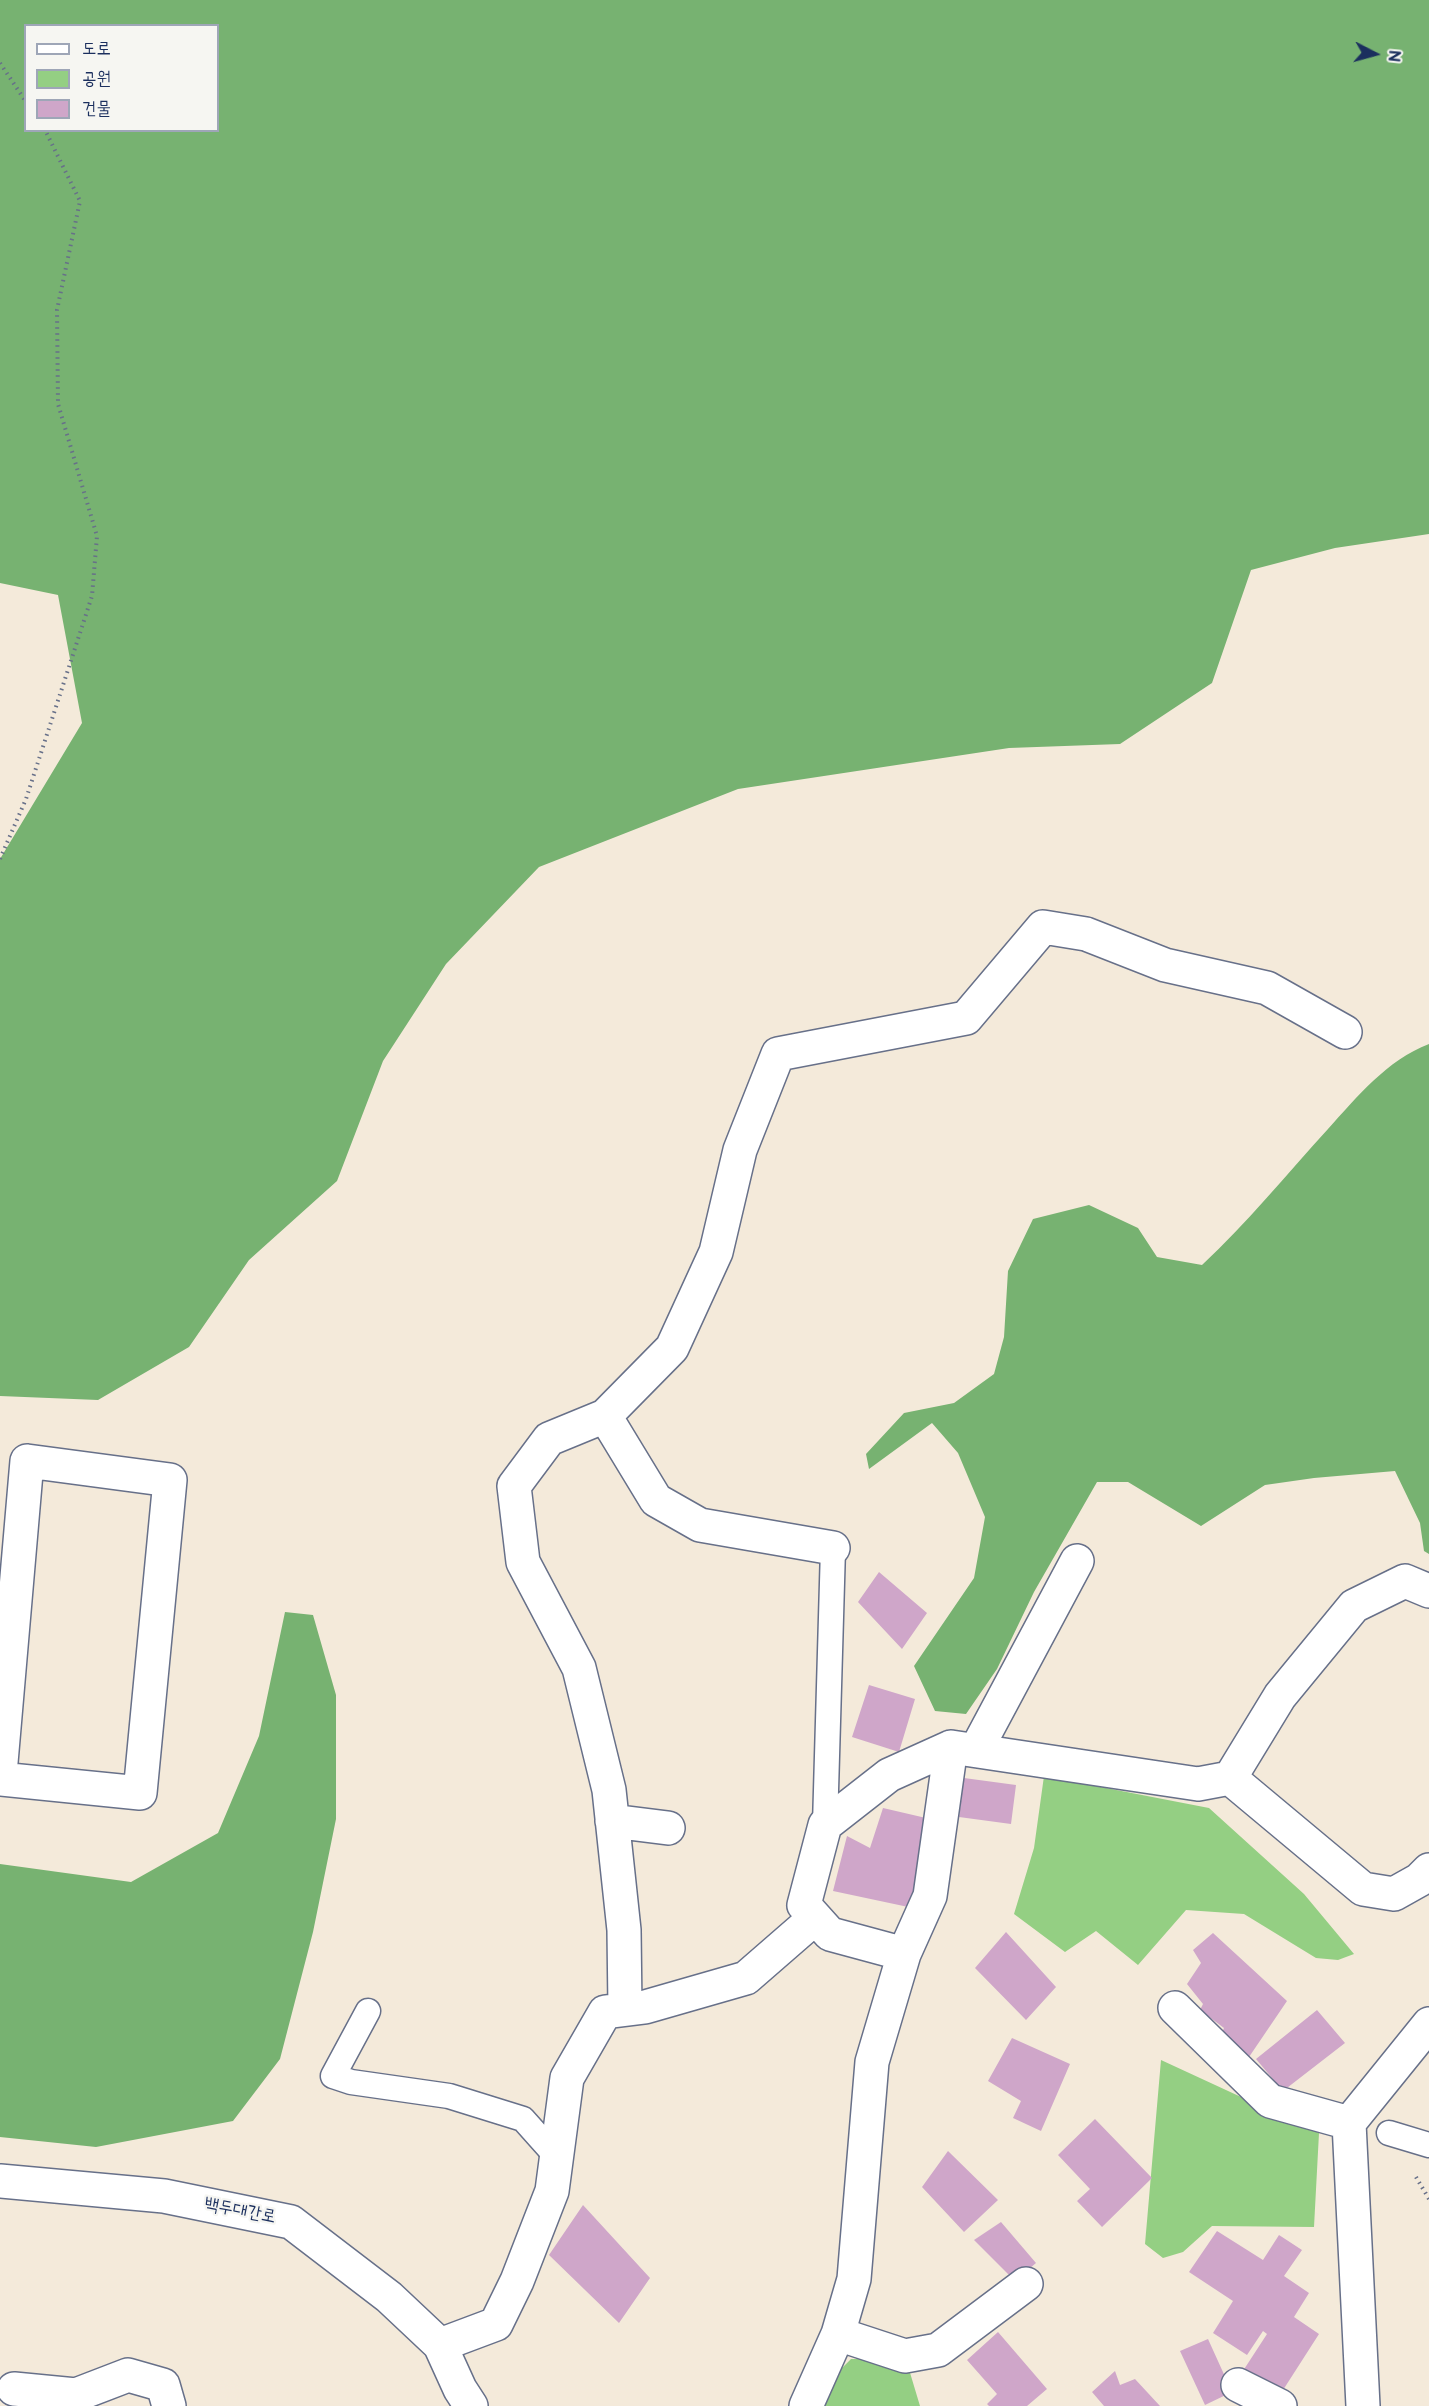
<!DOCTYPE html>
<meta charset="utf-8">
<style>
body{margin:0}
#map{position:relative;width:1429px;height:2406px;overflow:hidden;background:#f4eada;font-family:"Balsamiq Sans","Poor Story",sans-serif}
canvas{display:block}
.legend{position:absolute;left:24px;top:24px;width:195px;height:108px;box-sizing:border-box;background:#f6f6f2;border:2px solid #9ea6b7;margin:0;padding:8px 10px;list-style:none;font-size:18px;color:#1b2f5e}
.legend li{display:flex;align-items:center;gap:12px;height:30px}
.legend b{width:30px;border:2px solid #9ea6b7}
.north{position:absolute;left:1345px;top:24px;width:60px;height:60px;-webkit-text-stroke:4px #f6f6f2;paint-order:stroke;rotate:96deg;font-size:16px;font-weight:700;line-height:24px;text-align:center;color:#1b2f5e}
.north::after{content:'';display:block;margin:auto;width:21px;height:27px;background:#1b2f5e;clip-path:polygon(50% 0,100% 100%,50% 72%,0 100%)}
</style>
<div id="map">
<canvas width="1429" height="2406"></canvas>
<ul class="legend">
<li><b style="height:8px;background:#fff"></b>도로</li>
<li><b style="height:16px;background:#94cf83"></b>공원</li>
<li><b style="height:16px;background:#cfa6c9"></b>건물</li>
</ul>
<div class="north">N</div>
</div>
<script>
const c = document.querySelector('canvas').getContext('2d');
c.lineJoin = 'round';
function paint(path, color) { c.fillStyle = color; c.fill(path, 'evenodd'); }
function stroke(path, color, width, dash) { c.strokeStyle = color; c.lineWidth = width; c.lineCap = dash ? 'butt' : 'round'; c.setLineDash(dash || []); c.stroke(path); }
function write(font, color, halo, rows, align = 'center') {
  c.font = font + ' "Balsamiq Sans","Poor Story",sans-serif'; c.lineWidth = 4.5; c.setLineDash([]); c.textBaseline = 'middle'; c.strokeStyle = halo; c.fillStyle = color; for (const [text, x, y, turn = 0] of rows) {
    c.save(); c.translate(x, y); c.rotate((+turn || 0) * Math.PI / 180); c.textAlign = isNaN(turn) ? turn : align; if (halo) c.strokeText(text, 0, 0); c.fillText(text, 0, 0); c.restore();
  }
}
paint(new Path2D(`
 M 1044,1776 L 1209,1808 L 1304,1894 L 1354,1954 L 1338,1960 L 1316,1958 L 1244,1914 L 1186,1910 L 1138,1965 L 1096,1931 L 1065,1952 L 1014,1914 L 1034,1848 Z
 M 1161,2060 L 1319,2133 L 1314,2227 L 1212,2226 L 1183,2252 L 1163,2258 L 1145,2244 Z
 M 851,2359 L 865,2359 L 908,2366 L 920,2406 L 820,2406 L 836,2374 Z`), '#94cf83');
paint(new Path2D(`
 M 0,0 L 1429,0 L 1429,534 L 1335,548 L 1251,570 L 1212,683 L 1120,744 L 1009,748 L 738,789 L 539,867 L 446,964 L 383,1061 L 337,1181 L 249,1260 L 189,1347 L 98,1400 L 0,1396 L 0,859 L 82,723 L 58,595 L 0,583 ZM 26,26 L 218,26 L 218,130 L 26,130 Z
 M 1429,1044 L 1429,1554 L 1424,1551 L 1420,1523 L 1395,1471 L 1314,1478 L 1265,1485 L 1201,1526 L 1128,1482 L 1097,1482 L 1034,1592 L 997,1669 L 966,1714 L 935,1711 L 914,1666 L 974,1578 L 985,1517 L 958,1453 L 932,1423 L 869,1469 L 866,1454 L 904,1413 L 954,1403 L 994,1374 L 1004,1337 L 1008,1271 L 1033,1219 L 1089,1205 L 1138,1228 L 1157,1257 L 1202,1265 C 1247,1223 1286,1175 1328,1129 C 1357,1097 1387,1060 1429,1044 Z
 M 285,1612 L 313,1615 L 336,1695 L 336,1819 L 313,1932 L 280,2059 L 233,2121 L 96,2147 L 0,2137 L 0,1864 L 131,1882 L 218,1833 L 259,1736 Z`), '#77b271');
paint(new Path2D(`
 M 879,1572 L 927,1613 L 902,1649 L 858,1602 Z
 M 869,1685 L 915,1699 L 899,1752 L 852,1737 Z
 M 964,1778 L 1016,1785 L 1011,1824 L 959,1817 Z
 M 883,1808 L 926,1818 L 913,1908 L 833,1891 L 847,1836 L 870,1848 Z
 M 1006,1932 L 1056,1987 L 1026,2020 L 975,1968 Z
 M 1213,1933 L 1287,2001 L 1249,2057 L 1220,2037 L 1224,2028 L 1200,2010 L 1203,2004 L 1187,1984 L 1201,1963 L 1193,1950 Z
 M 1317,2010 L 1345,2043 L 1283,2091 L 1256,2059 Z
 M 1012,2038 L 1070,2064 L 1041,2131 L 1013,2118 L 1021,2101 L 988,2081 Z
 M 1095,2119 L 1152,2178 L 1102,2227 L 1077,2201 L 1090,2189 L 1058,2155 Z
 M 948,2151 L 998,2200 L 964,2232 L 922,2187 Z
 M 583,2205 L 650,2278 L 619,2323 L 549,2255 Z
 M 1001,2222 L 1036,2263 L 1015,2281 L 974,2240 Z
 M 1217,2231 L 1263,2260 L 1279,2235 L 1302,2250 L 1284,2276 L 1309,2293 L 1294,2317 L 1319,2334 L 1276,2401 L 1239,2377 L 1267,2334 L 1263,2331 L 1247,2355 L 1213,2333 L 1233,2301 L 1189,2272 Z
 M 998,2332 L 1047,2389 L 1027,2406 L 989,2406 L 987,2404 L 997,2394 L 967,2360 Z
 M 1208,2339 L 1232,2392 L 1205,2405 L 1180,2351 Z
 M 1115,2371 L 1120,2385 L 1135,2379 L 1160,2406 L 1104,2406 L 1092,2392 Z`), '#cfa6c9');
const service = new Path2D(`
 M 825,1825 L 833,1548
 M 368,2011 L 333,2076 L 351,2082 L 449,2096 L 523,2119 L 556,2156
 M 1389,2133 L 1429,2145`);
const minor = new Path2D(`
 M 605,1416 L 672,1348 L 716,1252 L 740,1150 L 778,1054 L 966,1018 L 1043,927 L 1086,934 L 1165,965 L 1267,988 L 1345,1032
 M 976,1750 L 1077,1561
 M 0,1774 L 27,1461 L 170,1480 L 140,1793 L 0,1779
 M 1230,1778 L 1280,1696 L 1354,1606 L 1405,1581 L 1429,1591
 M 612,1821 L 668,1828
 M 904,1954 L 830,1934 L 804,1905 L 825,1825 L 889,1775 L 951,1747
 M 1175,2008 L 1270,2101 L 1349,2123
 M 625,2009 L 624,1930 L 609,1790 L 579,1668 L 523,1562 L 514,1486 L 549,1439 L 605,1416 L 656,1500 L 700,1525 L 833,1548
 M 838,2334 L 905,2356 L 938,2350 L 1026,2284
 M 440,2345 L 496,2324 L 517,2281 L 552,2191 L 567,2078 L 605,2012 L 645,2007 L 746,1978 L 815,1918
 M 1238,2385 L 1280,2406
 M 14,2389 L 76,2395 L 128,2375 L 163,2385 L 169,2406
 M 806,2406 L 838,2334 L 854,2279 L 872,2062 L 904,1954 L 930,1896 L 951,1747 L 1198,1784 L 1230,1778 L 1363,1889 L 1394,1894 L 1419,1880 L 1429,1870
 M 1363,2406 L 1349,2123 L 1429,2024`);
const secondary = new Path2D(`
 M 0,2181 L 164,2196 L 291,2222 L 389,2297 L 440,2345 L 460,2389 L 471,2406`);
stroke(service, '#677089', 27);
stroke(minor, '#677089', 36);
stroke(secondary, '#677089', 36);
stroke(new Path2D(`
 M 0,63 L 26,102
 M 0,859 L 26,799 L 92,596 L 97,536 L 58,404 L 57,310 L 80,201 L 45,130
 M 1416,2177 L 1429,2199`), '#677089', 4, [1.5, 4.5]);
stroke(service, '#fff', 24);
stroke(minor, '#fff', 33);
stroke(secondary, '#fff', 33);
write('18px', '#1b2f5e', '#f6f6f2', [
 ["백두대간로",240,2211,11]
]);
</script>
